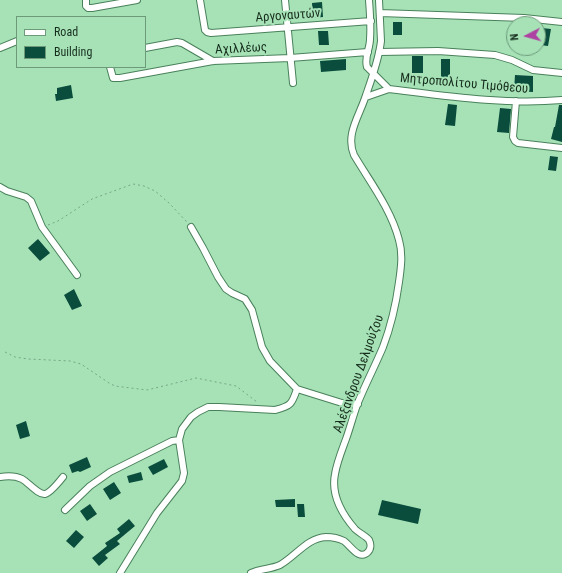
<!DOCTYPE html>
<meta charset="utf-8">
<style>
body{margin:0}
#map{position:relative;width:562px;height:573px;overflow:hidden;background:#a7e2b7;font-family:"Roboto Condensed",sans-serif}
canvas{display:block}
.legend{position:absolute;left:16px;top:16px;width:130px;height:52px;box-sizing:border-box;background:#a7e2b7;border:1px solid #6d9a79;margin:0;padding:5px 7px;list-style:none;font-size:12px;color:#162e1d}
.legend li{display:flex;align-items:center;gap:8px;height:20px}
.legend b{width:20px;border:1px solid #6d9a79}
.north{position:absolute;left:506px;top:16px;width:40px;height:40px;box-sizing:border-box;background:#a7e2b7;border:1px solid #6d9a79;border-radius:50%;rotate:264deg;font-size:11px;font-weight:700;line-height:16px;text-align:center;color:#162e1d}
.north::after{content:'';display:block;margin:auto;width:14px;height:18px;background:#ae42a2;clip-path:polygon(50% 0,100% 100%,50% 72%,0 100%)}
</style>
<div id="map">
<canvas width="562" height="573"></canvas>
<ul class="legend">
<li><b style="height:5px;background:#fff"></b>Road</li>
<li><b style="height:11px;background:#0a4d3d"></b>Building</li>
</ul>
<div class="north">N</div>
</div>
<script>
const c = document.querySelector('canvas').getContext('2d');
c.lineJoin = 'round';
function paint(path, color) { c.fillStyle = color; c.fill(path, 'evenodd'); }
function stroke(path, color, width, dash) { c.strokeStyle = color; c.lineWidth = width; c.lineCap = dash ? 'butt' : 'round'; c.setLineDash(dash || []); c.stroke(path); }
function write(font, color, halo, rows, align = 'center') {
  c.font = font + ' "Roboto Condensed",sans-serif'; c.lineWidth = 4; c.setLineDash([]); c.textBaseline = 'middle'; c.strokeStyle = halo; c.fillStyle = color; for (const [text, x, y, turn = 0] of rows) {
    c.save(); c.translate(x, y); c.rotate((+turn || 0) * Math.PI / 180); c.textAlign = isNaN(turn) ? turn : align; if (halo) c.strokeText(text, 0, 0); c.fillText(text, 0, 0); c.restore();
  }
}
paint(new Path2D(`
 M 322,2 L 323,17 L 313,18 L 312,3 Z
 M 393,22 L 402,22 L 402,35 L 393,35 Z
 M 542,28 L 551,29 L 548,46 L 540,45 Z
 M 318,31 L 328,31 L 329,45 L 319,45 Z
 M 412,56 L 423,56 L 423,73 L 412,73 Z
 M 346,59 L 346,70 L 321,72 L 320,61 Z
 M 441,59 L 450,59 L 450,77 L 441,77 Z
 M 515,75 L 533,76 L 533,92 L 514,91 Z
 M 71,85 L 73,98 L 56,101 L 55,94 L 57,94 L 57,88 Z
 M 448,104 L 457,105 L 455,126 L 445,125 Z
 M 559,105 L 562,105 L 562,142 L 551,139 L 554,127 L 555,127 Z
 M 500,108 L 511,109 L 509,133 L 497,132 Z
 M 550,156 L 558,157 L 556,171 L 548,170 Z
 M 38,239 L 50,253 L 40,261 L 28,248 Z
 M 74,289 L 82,306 L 72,310 L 64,295 Z
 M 26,421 L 30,436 L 20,439 L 16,425 Z
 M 87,457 L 91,467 L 80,472 L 78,471 L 72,473 L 69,465 Z
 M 164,459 L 168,467 L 153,475 L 148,467 Z
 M 141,472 L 143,480 L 129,483 L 127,476 Z
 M 114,482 L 121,493 L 110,500 L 103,489 Z
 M 295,499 L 295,507 L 276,507 L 275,500 Z
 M 382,500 L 421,509 L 418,524 L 378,515 Z
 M 90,504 L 97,514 L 87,521 L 80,511 Z
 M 297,504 L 304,504 L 305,517 L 298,517 Z
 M 129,519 L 135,526 L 117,541 L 120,544 L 105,555 L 108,558 L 99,566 L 92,558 L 107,546 L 105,543 L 120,533 L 117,529 Z
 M 76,530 L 84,537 L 74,548 L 66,541 Z`), '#0a4d3d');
const minor = new Path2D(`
 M 86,0 L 86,6 L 88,8 L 92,8 L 137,0
 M 200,0 L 205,30 L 207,32 L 211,33 L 371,21
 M 285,0 L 293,83
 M 380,13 L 524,18 L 562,22
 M 0,48 L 17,41
 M 145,48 L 177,42 L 182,43 L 213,61
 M 379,52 L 438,51 L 495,55 L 512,60 L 533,70 L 562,73
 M 110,67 L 113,78 L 120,78 L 213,61 L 290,58 L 368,52
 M 389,89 C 446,96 504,105 562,100
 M 366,97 L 389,89 L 367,67 C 364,57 370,49 370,39 C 371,26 370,13 369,0
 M 516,101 L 513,137 L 515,141 L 518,143 L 562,148
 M 0,187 L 7,191 L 26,197 L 31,201 L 42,227 L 77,275
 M 191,227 L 203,248 L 218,277 L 226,289 L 232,293 L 245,299 L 252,310 L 262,347 L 270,361 L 297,389 L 342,403 L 358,404
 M 0,477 C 6,476 16,476 22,479 C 28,482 38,495 45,494 C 50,493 59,482 63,477
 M 65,510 L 90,486 L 110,472 L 172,441 L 179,440
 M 120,573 L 157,513 L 182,481 L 184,473 L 179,440 L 182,429 L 191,417 L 198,412 L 208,407 L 219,407 L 275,410 C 291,406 292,404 297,389
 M 251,573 C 260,569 271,569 280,565 C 296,556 307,538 326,537 C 332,537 338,538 344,541 C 351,546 359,561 368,552 C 371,549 371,544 369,540 C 366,536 359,533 355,529 C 342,514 331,494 335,474 C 337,462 342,450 346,439 C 350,428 353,416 357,405 C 365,385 375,366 383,347 C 391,326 396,304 399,282 C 401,268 403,254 399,240 C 391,209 370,182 354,155 C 345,134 360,115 366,95 C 372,78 379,59 381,41 L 379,0`);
stroke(minor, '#49815a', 8);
stroke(new Path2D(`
 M 48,225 L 58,221 L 92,199 L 133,184 L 144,186 L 155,191 L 169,203 L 187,222
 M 5,352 L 15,357 L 28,359 L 70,361 L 81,364 L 109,383 L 115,386 L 147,390 L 196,378 L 236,386 L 257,402`), '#76a683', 1, [2, 3]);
stroke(minor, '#fff', 6);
write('13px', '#162e1d', '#a7e2b7', [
 ["Αργοναυτών",288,16,-4],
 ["Αχιλλέως",241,49,-3],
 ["Μητροπολίτου Τιμόθεου",464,84,5],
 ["Αλέξανδρου Δελμούζου",359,374,-70]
]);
</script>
